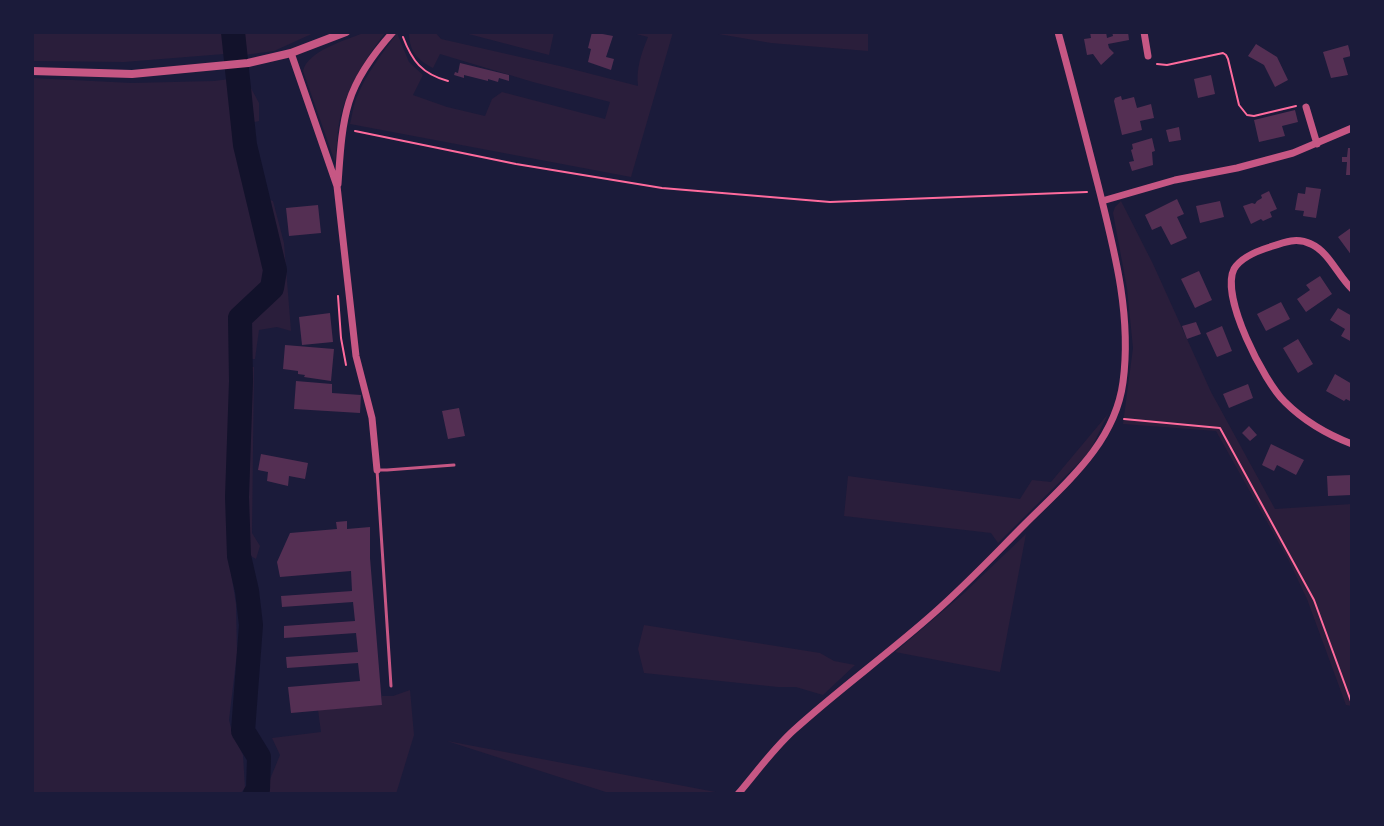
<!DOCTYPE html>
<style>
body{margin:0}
#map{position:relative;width:1384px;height:826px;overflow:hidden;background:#1b1b3a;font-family:"Noto Serif",serif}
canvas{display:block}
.frame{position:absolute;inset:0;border:34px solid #1b1b3a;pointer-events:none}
</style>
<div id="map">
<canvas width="1384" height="826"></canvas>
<div class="frame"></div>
</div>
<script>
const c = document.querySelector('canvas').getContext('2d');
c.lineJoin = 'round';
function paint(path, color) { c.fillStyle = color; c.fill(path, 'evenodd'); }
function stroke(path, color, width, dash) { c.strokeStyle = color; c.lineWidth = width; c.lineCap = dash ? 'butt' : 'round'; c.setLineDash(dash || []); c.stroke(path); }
paint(new Path2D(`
 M 32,32 L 224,32 L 224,54 L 124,62 L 32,61 Z
 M 244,32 L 316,32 L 274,51 L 244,55 Z
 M 366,32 L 386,32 C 365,59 346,89 339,123 C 337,135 337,149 335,162 L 303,71 C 308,50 347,40 366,32 Z
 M 409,32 L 435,32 L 441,39 L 564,67 L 638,86 C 636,69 641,54 648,37 L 629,32 L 673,32 L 631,177 L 350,124 C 352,116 353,107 356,99 C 365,75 382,54 397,33 L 409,62 L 423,75 L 413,95 L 447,107 L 485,116 L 492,99 L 502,92 L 605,119 L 610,102 L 533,82 L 440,54 L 433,68 C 417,60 409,51 409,32 Z
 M 461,32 L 554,32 L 549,55 Z
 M 707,32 L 868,32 L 868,51 L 771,43 Z
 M 245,77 L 259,103 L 259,121 L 241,125 L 254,194 L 273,201 L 284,243 L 291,331 L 277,327 L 259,330 L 255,359 L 235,360 L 231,367 L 254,367 L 252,533 L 260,546 L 256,559 L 228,543 L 228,553 L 236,604 L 237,653 L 229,720 L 232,732 L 243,755 L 245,788 L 240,794 L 32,794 L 32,78 L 132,83 L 214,81 Z
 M 1121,201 L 1153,264 L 1211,392 L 1275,509 L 1352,504 L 1352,706 L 1346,705 L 1307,599 L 1289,561 L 1216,431 L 1123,424 L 1133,348 L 1127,288 L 1113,213 L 1115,207 Z
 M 1108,414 L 1089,453 L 998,543 L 991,533 L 844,516 L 848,476 L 1020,499 L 1032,480 L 1051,482 Z
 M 1026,534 L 1000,672 L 895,652 L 963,594 Z
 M 644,625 L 820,653 L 834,661 L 855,665 L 823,695 L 796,687 L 778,687 L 644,673 L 638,649 Z
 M 410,690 L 414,735 L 396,794 L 264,794 L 280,755 L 272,738 L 321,732 L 318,710 L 382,705 L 382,696 L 393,696 Z
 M 447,741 L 726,794 L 612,794 Z`), '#2a1e3b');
stroke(new Path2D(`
 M 233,32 L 245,145 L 275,270 L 272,288 L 240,318 L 241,381 L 237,497 L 239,556 L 247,591 L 251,625 L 243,731 L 259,757 L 258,790 L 255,794`), '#12122b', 24);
paint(new Path2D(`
 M 592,32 L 613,36 L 606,57 L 614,59 L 611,70 L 588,62 L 591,49 L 588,48 Z
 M 1090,32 L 1106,32 L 1107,38 L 1113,36 L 1112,32 L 1128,32 L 1129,40 L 1108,44 L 1109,48 L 1114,53 L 1101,65 L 1093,54 L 1087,55 L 1084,39 L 1091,38 Z
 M 1256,44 L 1277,57 L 1288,80 L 1275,87 L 1264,65 L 1248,56 Z
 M 1348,45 L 1351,56 L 1343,58 L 1348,75 L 1331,78 L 1323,52 Z
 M 460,63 L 509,75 L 509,81 L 499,78 L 498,82 L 488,79 L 488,81 L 464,75 L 464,78 L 454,75 L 455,72 L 458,73 Z
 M 1211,75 L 1215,94 L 1198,98 L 1194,79 Z
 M 1121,96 L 1122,100 L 1134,97 L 1137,108 L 1151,104 L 1154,118 L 1140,121 L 1142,130 L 1122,135 L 1114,101 L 1115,98 Z
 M 1295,110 L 1298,122 L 1282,126 L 1285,136 L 1259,142 L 1254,120 Z
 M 1179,127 L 1181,140 L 1169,142 L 1166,130 Z
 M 1152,138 L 1155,151 L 1152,152 L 1153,165 L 1132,171 L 1129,162 L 1134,161 L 1131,150 L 1133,149 L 1132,144 Z
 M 1348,148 L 1352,148 L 1352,175 L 1346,175 L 1347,162 L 1342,162 L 1342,157 L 1347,157 Z
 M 1306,187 L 1321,189 L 1316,218 L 1303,216 L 1304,211 L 1295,210 L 1298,193 L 1305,194 Z
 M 1269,191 L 1277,209 L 1270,212 L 1272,217 L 1263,221 L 1261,219 L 1251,224 L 1243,206 L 1252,203 L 1255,204 L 1257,201 L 1262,198 L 1261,195 Z
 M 1177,199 L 1184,214 L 1177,217 L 1187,238 L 1171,245 L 1161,226 L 1152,230 L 1145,215 Z
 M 1220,201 L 1224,217 L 1200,223 L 1196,206 Z
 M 318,205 L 321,233 L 289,236 L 286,208 Z
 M 1352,227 L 1352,256 L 1338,237 Z
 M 1199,271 L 1212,300 L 1195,308 L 1181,279 Z
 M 1320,276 L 1332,294 L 1306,312 L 1297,299 L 1310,290 L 1306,285 Z
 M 1281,302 L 1290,319 L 1266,331 L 1257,314 Z
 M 1338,308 L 1352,316 L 1352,342 L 1341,336 L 1345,329 L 1330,320 Z
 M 330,313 L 333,342 L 302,345 L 299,317 Z
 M 1196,322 L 1201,334 L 1187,339 L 1182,326 Z
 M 1222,326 L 1232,351 L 1217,357 L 1206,333 Z
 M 1298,339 L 1313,364 L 1298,373 L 1283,348 Z
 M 285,345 L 334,349 L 331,381 L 304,377 L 305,375 L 298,374 L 298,371 L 283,369 Z
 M 1335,374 L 1352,384 L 1352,402 L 1346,399 L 1344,401 L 1326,391 Z
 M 296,381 L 332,384 L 332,393 L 361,395 L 360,413 L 294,409 Z
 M 1248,384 L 1253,398 L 1229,408 L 1223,394 Z
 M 459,408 L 465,436 L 448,439 L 442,411 Z
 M 1249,426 L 1257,435 L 1250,441 L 1242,433 Z
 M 1271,444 L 1304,460 L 1296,475 L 1277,465 L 1274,471 L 1262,465 Z
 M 261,454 L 308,463 L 305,479 L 289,476 L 288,486 L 267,481 L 268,472 L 258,470 Z
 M 1352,475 L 1352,495 L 1328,496 L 1327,476 Z
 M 347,521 L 347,529 L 370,527 L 370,558 L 382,705 L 291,713 L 288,687 L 360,681 L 358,663 L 287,668 L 286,657 L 358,652 L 356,633 L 284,638 L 284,626 L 355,621 L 353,602 L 282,607 L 281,596 L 352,591 L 351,571 L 280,577 L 277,562 L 290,533 L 337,529 L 336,522 Z`), '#542f53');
stroke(new Path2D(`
 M 403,37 C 412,61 422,74 448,81
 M 1157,64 L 1167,65 L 1223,53 L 1226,55 L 1228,59 L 1239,105 L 1247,115 L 1254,116 L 1296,106
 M 355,131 L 516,164 L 662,188 L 830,202 L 1087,192
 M 338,296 L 341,338 L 346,365
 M 1124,419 L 1220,428 L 1314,600 L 1352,704`), '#ff6b9d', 2);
stroke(new Path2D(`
 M 1351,32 L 1352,36
 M 391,686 L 377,470 L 387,470 L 454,465`), '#c65784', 3);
stroke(new Path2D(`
 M 1144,32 L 1148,56
 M 291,53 L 337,186 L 356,356 L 372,418 L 377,470
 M 1306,107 L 1317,144
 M 338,184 C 340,157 341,128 349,102 C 357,76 375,52 393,32
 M 1102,201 L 1175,180 L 1237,168 L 1293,153 L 1352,128
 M 1352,289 C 1338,276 1329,252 1311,244 C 1297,237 1284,242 1270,247 C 1257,251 1241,257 1234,269 C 1220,296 1264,382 1285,402 C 1305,422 1326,434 1352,444
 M 738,794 C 756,773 773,749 794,730 C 839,689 888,654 934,613 C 966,585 995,554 1025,524 C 1066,483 1115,443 1123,382 C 1132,315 1114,249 1098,185 C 1085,134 1072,83 1058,32`), '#c65784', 7);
stroke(new Path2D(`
 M 32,71 L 132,74 L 248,63 L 291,53 L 346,32`), '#c65784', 8);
</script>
